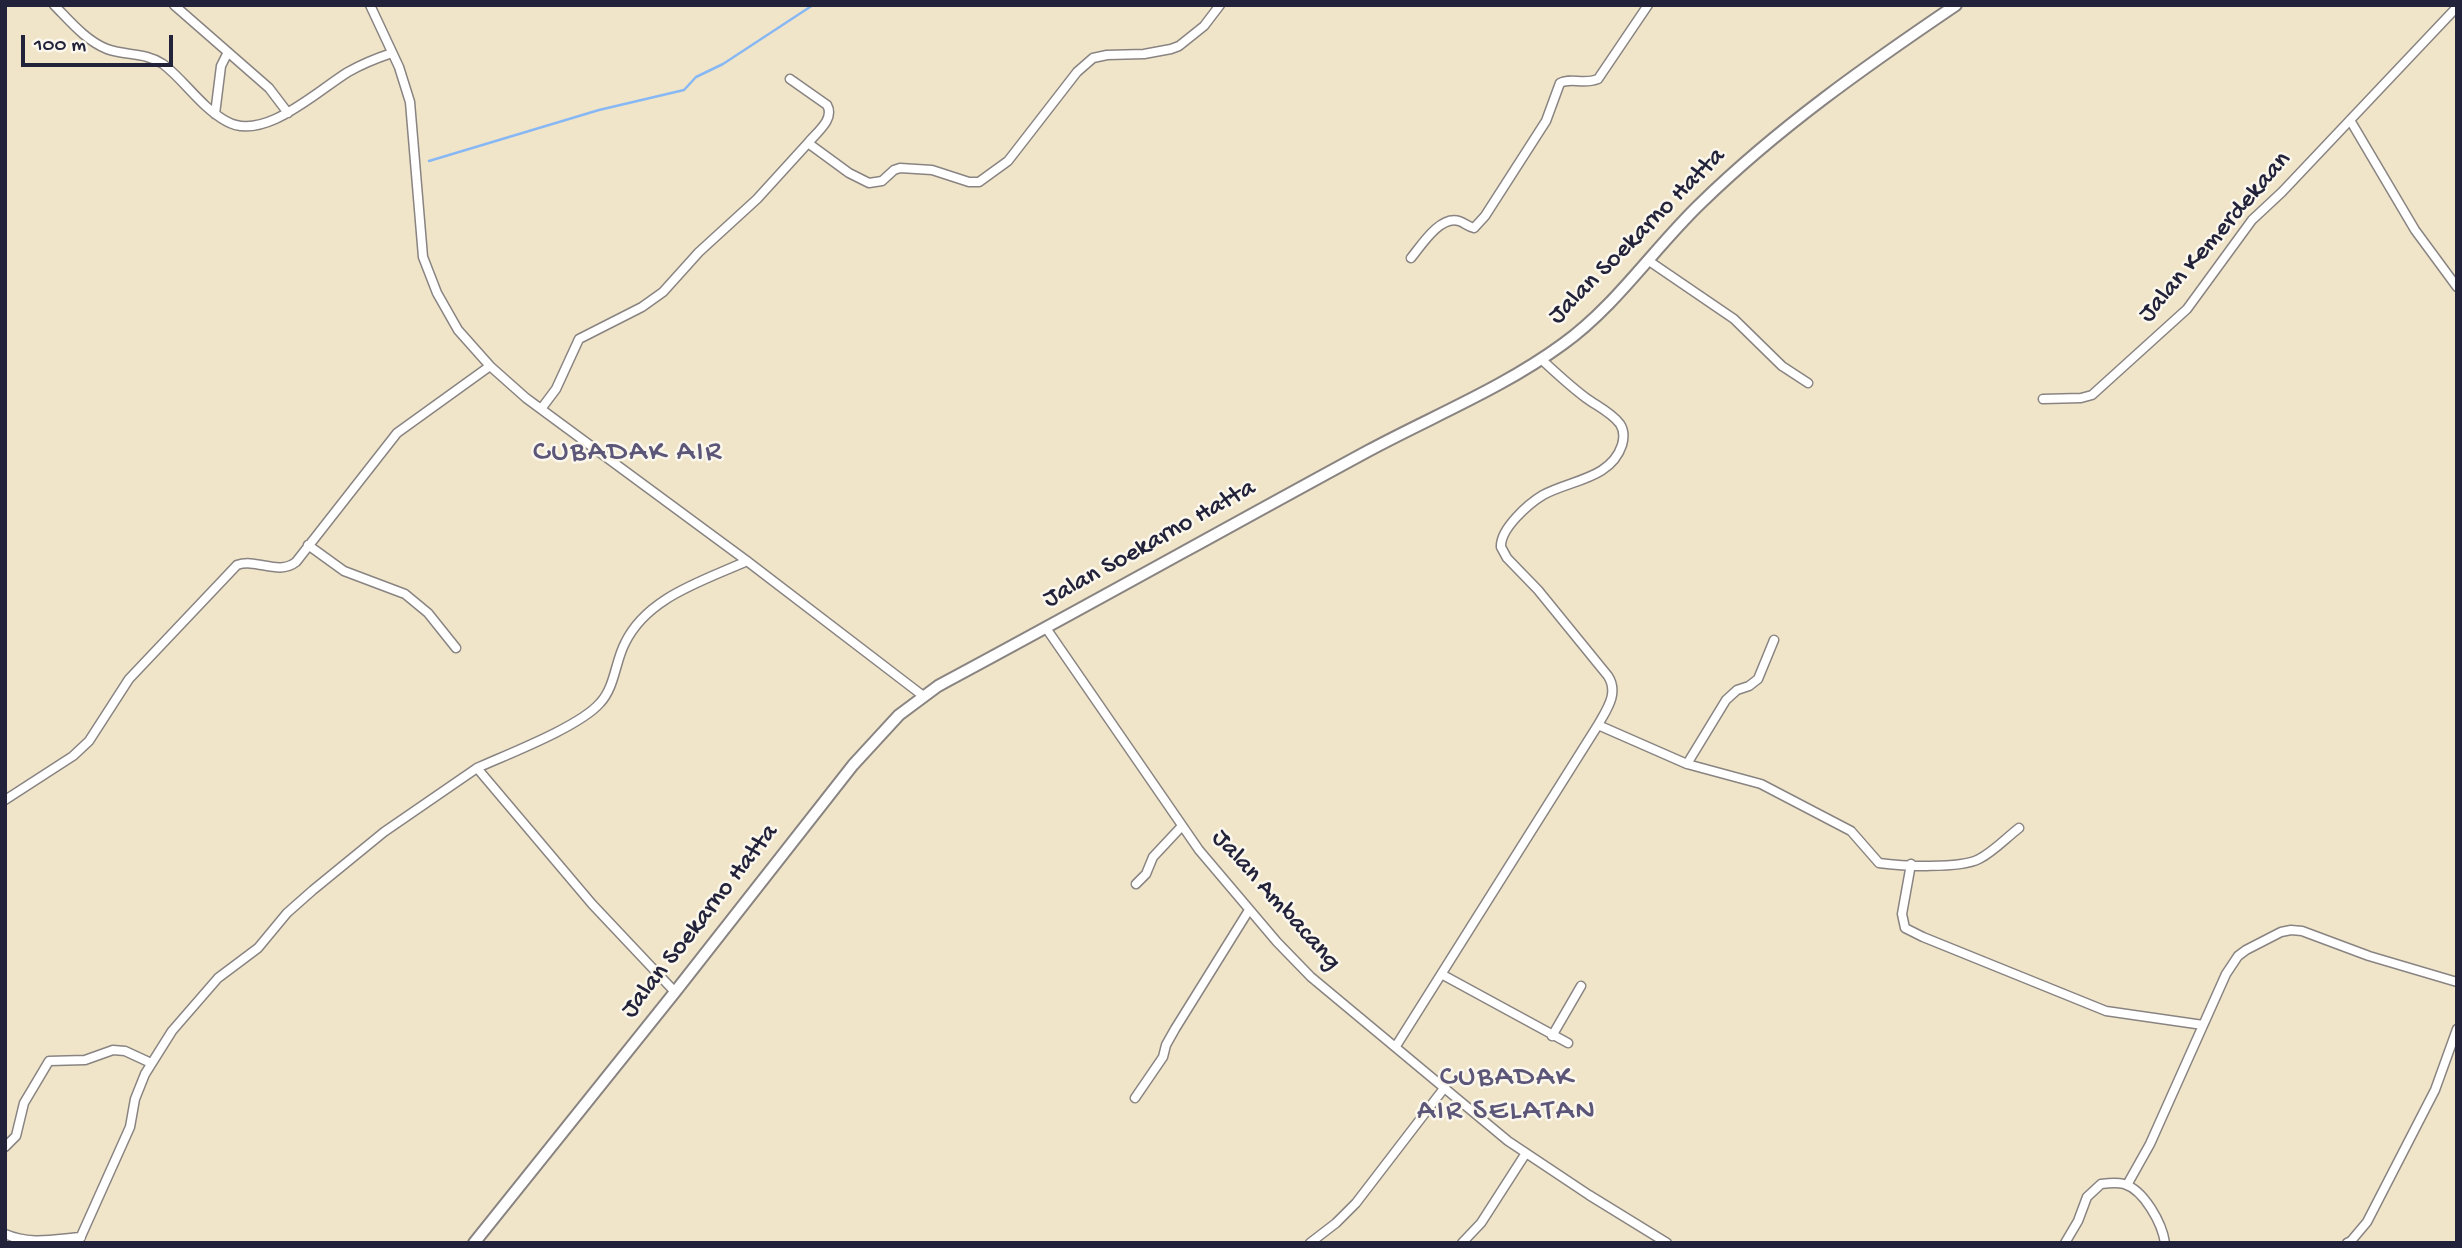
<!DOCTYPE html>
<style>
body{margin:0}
#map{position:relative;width:2462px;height:1248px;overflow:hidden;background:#f0e5c9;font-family:"Gochi Hand",sans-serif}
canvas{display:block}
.frame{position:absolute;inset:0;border:7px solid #22223b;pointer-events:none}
.scale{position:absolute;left:21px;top:35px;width:152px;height:32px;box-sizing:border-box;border:4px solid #22223b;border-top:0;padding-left:9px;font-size:21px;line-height:24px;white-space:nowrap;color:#22223b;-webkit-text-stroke:5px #fbf7ec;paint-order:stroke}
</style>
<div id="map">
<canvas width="2462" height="1248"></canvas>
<div class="frame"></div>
<div class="scale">100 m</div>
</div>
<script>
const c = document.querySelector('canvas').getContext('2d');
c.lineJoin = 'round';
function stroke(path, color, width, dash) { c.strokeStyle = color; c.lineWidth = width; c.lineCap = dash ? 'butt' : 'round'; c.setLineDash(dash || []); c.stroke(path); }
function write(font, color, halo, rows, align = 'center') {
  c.font = font + ' "Gochi Hand",sans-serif'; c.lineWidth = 5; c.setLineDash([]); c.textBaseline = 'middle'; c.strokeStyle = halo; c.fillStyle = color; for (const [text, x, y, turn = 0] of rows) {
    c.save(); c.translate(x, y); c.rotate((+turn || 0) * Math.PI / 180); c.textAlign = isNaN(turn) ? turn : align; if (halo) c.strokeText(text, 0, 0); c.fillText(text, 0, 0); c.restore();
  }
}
stroke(new Path2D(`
 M 429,161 L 599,110 L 684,90 L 696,77 L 723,64 L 813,5`), '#88b8f4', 2.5);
const street = new Path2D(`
 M 54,5 C 69,20 86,41 107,49 C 126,56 145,52 163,64 C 185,81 201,107 226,121 C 263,143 317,91 348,72 C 362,64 377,58 392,53
 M 174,5 L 269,88 L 288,113
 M 370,5 L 399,67 L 410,102 L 423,257 L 437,293 L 458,330 L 490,366 L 526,398 L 747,561 L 922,695
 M 790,79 L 827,105 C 835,119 817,132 808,143
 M 215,114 L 221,66 L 228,52
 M 2350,120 L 2415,230 L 2457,287
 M 1411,258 C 1421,246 1440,215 1459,221 C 1465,223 1467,226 1474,228 L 1485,216 L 1546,121 L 1560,83 C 1571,77 1583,85 1598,79 L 1648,5
 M 1649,261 L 1734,319 L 1782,366 L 1808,383
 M 2043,399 L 2081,398 L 2092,395 L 2187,309 L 2252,220 L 2282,192 L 2457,7
 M 541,409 L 556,389 L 579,339 L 642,307 L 663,292 L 699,252 L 757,199 L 808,143 L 849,173 L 869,183 L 882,181 L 894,170 L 900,168 L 932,170 L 969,182 L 979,182 L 1008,161 L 1077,72 L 1093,58 L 1107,55 L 1144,54 L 1171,49 L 1179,46 L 1204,26 L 1220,5
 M 308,545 L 344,571 L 405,594 L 428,613 L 456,648
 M 1046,628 L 1199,850 L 1277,942 L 1311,977 L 1508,1141 L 1589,1195 L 1667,1243
 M 1598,725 L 1687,764 L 1761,784 L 1851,831 L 1879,863 C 1901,866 1960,869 1979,859 C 1993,852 2006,838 2019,828
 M 1687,764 L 1726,700 L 1737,690 L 1749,686 L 1758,679 L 1774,640
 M 477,768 C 508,754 579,727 600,703 C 615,687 615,662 625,643 C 647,597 703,581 747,561
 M 5,800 L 73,756 L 89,741 L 129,679 L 237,565 C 257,558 278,576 296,562 L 397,433 L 490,366
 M 1911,864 L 1902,914 L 1905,928 L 1923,937 L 2106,1011 L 2203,1025
 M 1136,884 L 1146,874 L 1153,857 L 1182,826
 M 1443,975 L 1568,1043
 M 1552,1036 L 1581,986
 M 1396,1046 L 1598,725 C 1607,709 1619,693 1608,676 L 1538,590 L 1507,558 L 1501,547 C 1500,529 1528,504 1543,495 C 1570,480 1611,479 1622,445 C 1624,438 1624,430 1620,424 C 1612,413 1597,406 1586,398 C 1570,386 1556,373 1541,359
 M 1135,1098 L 1163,1057 L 1166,1045 L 1175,1029 L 1249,910
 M 5,1147 L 16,1136 L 24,1103 L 49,1061 L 85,1060 L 113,1050 L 125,1051 L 151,1063
 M 2127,1185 L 2150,1144 L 2226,974 L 2238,956 L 2246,950 L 2281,932 L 2291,930 L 2302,931 L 2369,956 L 2457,982
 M 5,1234 C 30,1245 55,1239 81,1237
 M 78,1243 L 130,1127 L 135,1099 L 145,1074 L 172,1031 L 218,978 L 258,948 L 287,913 L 313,890 L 384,832 L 477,768 L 592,904 L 675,992
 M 1310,1243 L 1336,1223 L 1356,1203 L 1445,1087
 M 1462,1243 L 1481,1223 L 1526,1153
 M 2065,1243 L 2078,1221 L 2087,1197 L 2101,1184 C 2108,1183 2117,1182 2124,1184 C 2144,1190 2162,1223 2165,1243
 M 2347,1243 L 2351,1241 L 2367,1222 L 2435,1090 L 2457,1029`);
const secondary = new Path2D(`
 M 474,1243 L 675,992 L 853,765 L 899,715 L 938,686 C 1082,609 1224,529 1368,451 C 1433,416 1503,388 1563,344 C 1616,306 1654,248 1701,203 C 1779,127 1866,66 1956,5`);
stroke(street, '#898482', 11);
stroke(secondary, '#898482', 14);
stroke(street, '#fff', 8);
stroke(secondary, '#fff', 10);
write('26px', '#22223b', '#fbf7ec', [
 ["Jalan Soekarno Hatta",1638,237,-45],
 ["Jalan Kemerdekaan",2216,238,-49],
 ["Jalan Soekarno Hatta",1150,545,-29],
 ["Jalan Ambacang",1275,901,48],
 ["Jalan Soekarno Hatta",701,922,-52]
]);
c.letterSpacing = '2px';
write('30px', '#5c5679', '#fbf7ec', [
 ["CUBADAK AIR",628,454],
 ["CUBADAK",1507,1079],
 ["AIR SELATAN",1507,1113]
]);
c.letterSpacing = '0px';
</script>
